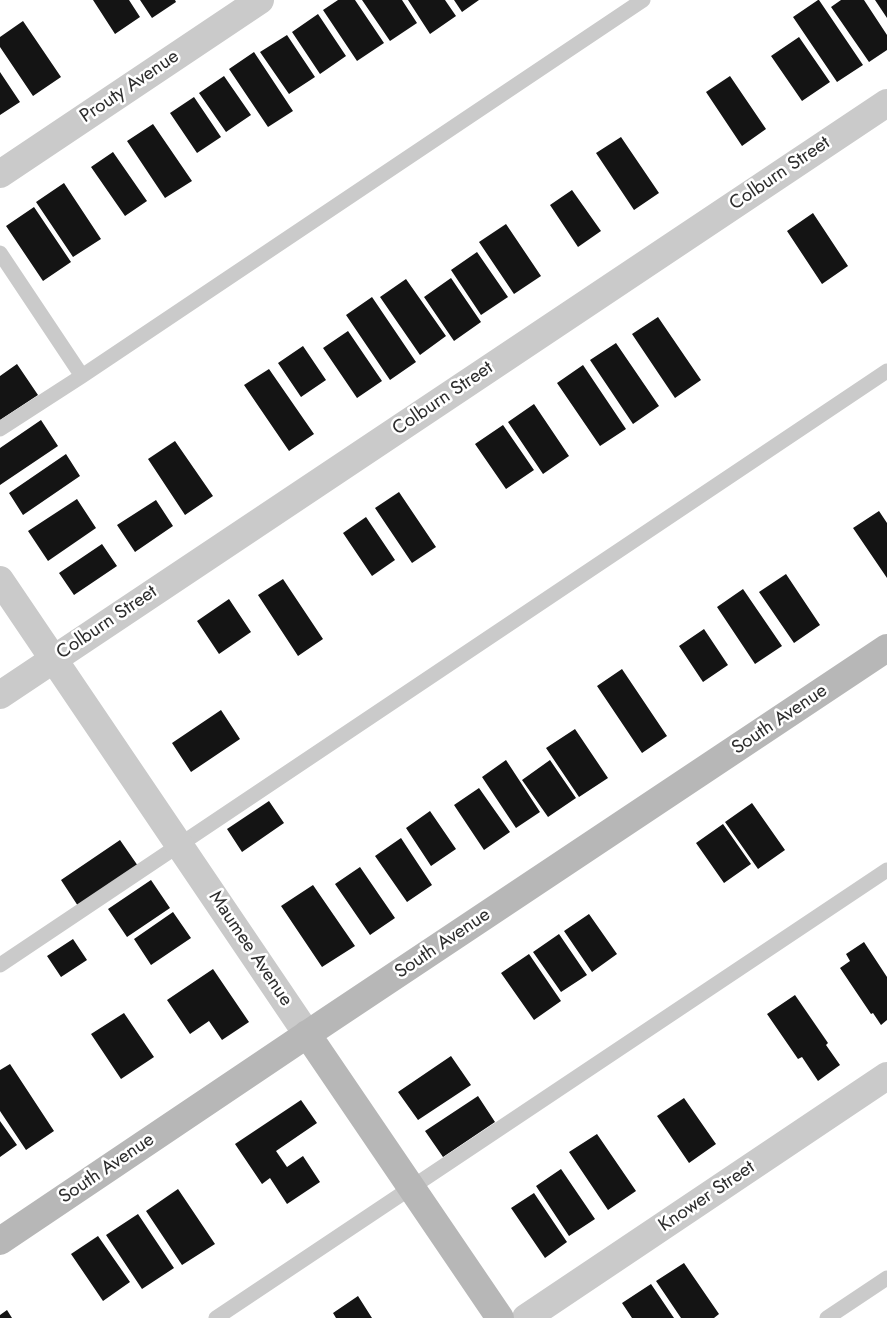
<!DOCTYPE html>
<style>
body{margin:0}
canvas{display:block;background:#fff}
</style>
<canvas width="887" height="1318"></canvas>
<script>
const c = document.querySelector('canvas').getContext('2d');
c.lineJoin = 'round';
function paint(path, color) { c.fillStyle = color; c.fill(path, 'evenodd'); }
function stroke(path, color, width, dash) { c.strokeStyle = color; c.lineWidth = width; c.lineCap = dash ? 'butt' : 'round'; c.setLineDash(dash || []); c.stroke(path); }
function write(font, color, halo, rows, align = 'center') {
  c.font = font + ' Jost,sans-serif'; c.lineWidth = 5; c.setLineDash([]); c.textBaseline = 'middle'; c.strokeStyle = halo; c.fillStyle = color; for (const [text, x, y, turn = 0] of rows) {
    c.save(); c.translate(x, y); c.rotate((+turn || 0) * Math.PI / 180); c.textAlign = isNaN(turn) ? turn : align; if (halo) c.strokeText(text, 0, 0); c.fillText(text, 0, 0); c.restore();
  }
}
paint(new Path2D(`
 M 93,0 L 129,0 L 140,17 L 115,34 Z
 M 140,0 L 175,0 L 176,2 L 152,18 Z
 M 338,0 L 355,0 L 384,43 L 357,61 L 323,10 Z
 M 362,0 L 402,0 L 417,23 L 390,41 Z
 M 408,0 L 445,0 L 456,16 L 430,34 Z
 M 454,0 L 479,0 L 462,12 Z
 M 818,0 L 819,0 L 863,65 L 837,82 L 793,17 Z
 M 841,0 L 864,0 L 887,35 L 887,50 L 869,62 L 831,7 Z
 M 875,0 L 887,0 L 887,18 Z
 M 318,14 L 346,56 L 320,74 L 292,32 Z
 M 23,21 L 61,77 L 33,96 L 0,47 L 0,37 Z
 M 287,35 L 315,77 L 289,94 L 260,52 Z
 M 799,37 L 830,82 L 802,101 L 771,56 Z
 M 254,52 L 293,111 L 268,127 L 229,69 Z
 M 0,72 L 20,102 L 0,115 Z
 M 224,76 L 251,115 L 226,132 L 199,93 Z
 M 730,76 L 766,129 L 742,146 L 706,92 Z
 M 194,97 L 221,137 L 197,153 L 170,113 Z
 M 153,124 L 192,181 L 165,198 L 127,141 Z
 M 621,137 L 659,193 L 634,210 L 596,153 Z
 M 113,152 L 147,201 L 125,216 L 91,167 Z
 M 64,183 L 101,239 L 73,257 L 36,202 Z
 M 572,190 L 601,231 L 578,247 L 550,205 Z
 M 34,207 L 71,262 L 43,281 L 6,226 Z
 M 813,213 L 848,266 L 822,284 L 787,231 Z
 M 506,224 L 541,276 L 514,294 L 479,242 Z
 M 477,252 L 508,297 L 481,315 L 451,270 Z
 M 451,278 L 481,322 L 454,341 L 424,297 Z
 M 406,279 L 446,336 L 420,355 L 380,297 Z
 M 372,297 L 416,362 L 390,380 L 346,315 Z
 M 658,317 L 701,380 L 675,398 L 632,334 Z
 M 348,331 L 382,381 L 357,398 L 323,348 Z
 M 616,343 L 659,406 L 633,424 L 590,360 Z
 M 303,346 L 326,380 L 301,397 L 278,363 Z
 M 17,364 L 38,395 L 0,420 L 0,376 Z
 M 583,365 L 626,429 L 600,446 L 557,383 Z
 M 269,369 L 314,434 L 289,451 L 244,385 Z
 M 534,404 L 569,456 L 543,474 L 508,422 Z
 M 41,420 L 58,446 L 0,485 L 0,448 Z
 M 503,425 L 534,470 L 506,489 L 475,444 Z
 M 175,441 L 213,496 L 185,515 L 148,459 Z
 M 66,454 L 80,476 L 23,515 L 9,493 Z
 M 399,492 L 436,547 L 412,563 L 375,508 Z
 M 77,499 L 96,528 L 48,561 L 28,531 Z
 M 156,500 L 173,526 L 135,552 L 117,525 Z
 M 879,511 L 887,523 L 887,578 L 853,528 Z
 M 366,517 L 395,560 L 372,576 L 343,533 Z
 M 102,544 L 117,566 L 74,595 L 59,573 Z
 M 786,574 L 820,625 L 794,643 L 759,592 Z
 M 283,579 L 323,639 L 298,656 L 258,595 Z
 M 743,589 L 782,646 L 755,664 L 717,607 Z
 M 229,599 L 251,632 L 219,654 L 197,621 Z
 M 704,629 L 728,665 L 703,682 L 679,646 Z
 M 622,669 L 667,736 L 642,753 L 597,686 Z
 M 221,710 L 240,739 L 191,772 L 172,743 Z
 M 575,729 L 608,778 L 579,797 L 546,748 Z
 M 506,760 L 540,812 L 516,828 L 482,777 Z
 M 550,760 L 576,798 L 548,817 L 522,780 Z
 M 479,788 L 510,832 L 484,850 L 454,805 Z
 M 269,801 L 284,823 L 242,852 L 227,829 Z
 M 752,803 L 785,850 L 758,869 L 725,822 Z
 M 430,811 L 456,849 L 431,866 L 406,828 Z
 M 723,824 L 751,864 L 724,883 L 696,843 Z
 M 401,838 L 432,885 L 407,902 L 375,856 Z
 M 120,840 L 138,866 L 78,906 L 61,880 Z
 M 360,867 L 395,918 L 370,935 L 335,884 Z
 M 151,880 L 170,908 L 127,937 L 108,909 Z
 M 313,885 L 355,946 L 322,967 L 281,906 Z
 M 173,912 L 191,938 L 151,965 L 134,939 Z
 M 589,914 L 617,954 L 592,972 L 564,931 Z
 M 559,934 L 587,975 L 561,992 L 533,952 Z
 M 73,939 L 87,960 L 61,977 L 47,956 Z
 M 864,942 L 887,977 L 887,1020 L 881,1025 L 873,1013 L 871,1014 L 840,968 L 850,961 L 846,954 Z
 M 529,954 L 561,1001 L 534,1020 L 501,973 Z
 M 213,969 L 249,1022 L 222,1040 L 209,1021 L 190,1034 L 167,1000 Z
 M 795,995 L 828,1043 L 826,1045 L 840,1065 L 818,1081 L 802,1057 L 798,1059 L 767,1014 Z
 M 124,1013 L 154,1057 L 121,1079 L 91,1034 Z
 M 451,1056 L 471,1085 L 418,1120 L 398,1092 Z
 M 10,1064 L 54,1131 L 26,1150 L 0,1111 L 0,1070 Z
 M 478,1096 L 495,1122 L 443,1157 L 425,1131 Z
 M 684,1098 L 716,1144 L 689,1163 L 657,1116 Z
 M 301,1100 L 317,1123 L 276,1151 L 287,1167 L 303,1156 L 320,1182 L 287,1204 L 270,1178 L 262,1184 L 235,1144 Z
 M 0,1121 L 17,1145 L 0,1157 Z
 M 597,1134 L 636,1191 L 608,1210 L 569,1152 Z
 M 561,1169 L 595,1219 L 569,1236 L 536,1186 Z
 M 178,1189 L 215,1244 L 182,1265 L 146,1211 Z
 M 534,1193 L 567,1242 L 545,1258 L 511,1208 Z
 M 138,1214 L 174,1268 L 142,1289 L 106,1235 Z
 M 98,1236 L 130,1282 L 103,1301 L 71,1254 Z
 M 684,1263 L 719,1314 L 714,1318 L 681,1318 L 656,1281 Z
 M 651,1284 L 674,1318 L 632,1318 L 622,1303 Z
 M 358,1296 L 372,1318 L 336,1318 L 333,1313 Z
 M 7,1310 L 12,1318 L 0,1318 L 0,1315 Z`), '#141414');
stroke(new Path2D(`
 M 0,253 L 82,376
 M 0,429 L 82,376 L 643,0
 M 0,965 L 887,371
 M 216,1318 L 887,870
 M 827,1318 L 887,1278`), '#cacaca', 15);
stroke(new Path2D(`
 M 0,174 L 260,0
 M 0,580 L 307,1034
 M 0,695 L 887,103
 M 526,1318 L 887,1076`), '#cacaca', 28);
stroke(new Path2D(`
 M 307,1034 L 500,1318
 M 0,1241 L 327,1021 L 887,648`), '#b7b7b7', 28);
write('19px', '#2d2d2d', '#fff', [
 ["Prouty Avenue",130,87,-34],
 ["Colburn Street",780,174,-34],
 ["Colburn Street",443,399,-34],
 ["Colburn Street",107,623,-34],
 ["South Avenue",780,720,-34],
 ["South Avenue",443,944,-34],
 ["Maumee Avenue",250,949,56],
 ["South Avenue",107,1169,-34],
 ["Knower Street",707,1197,-34]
]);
</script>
